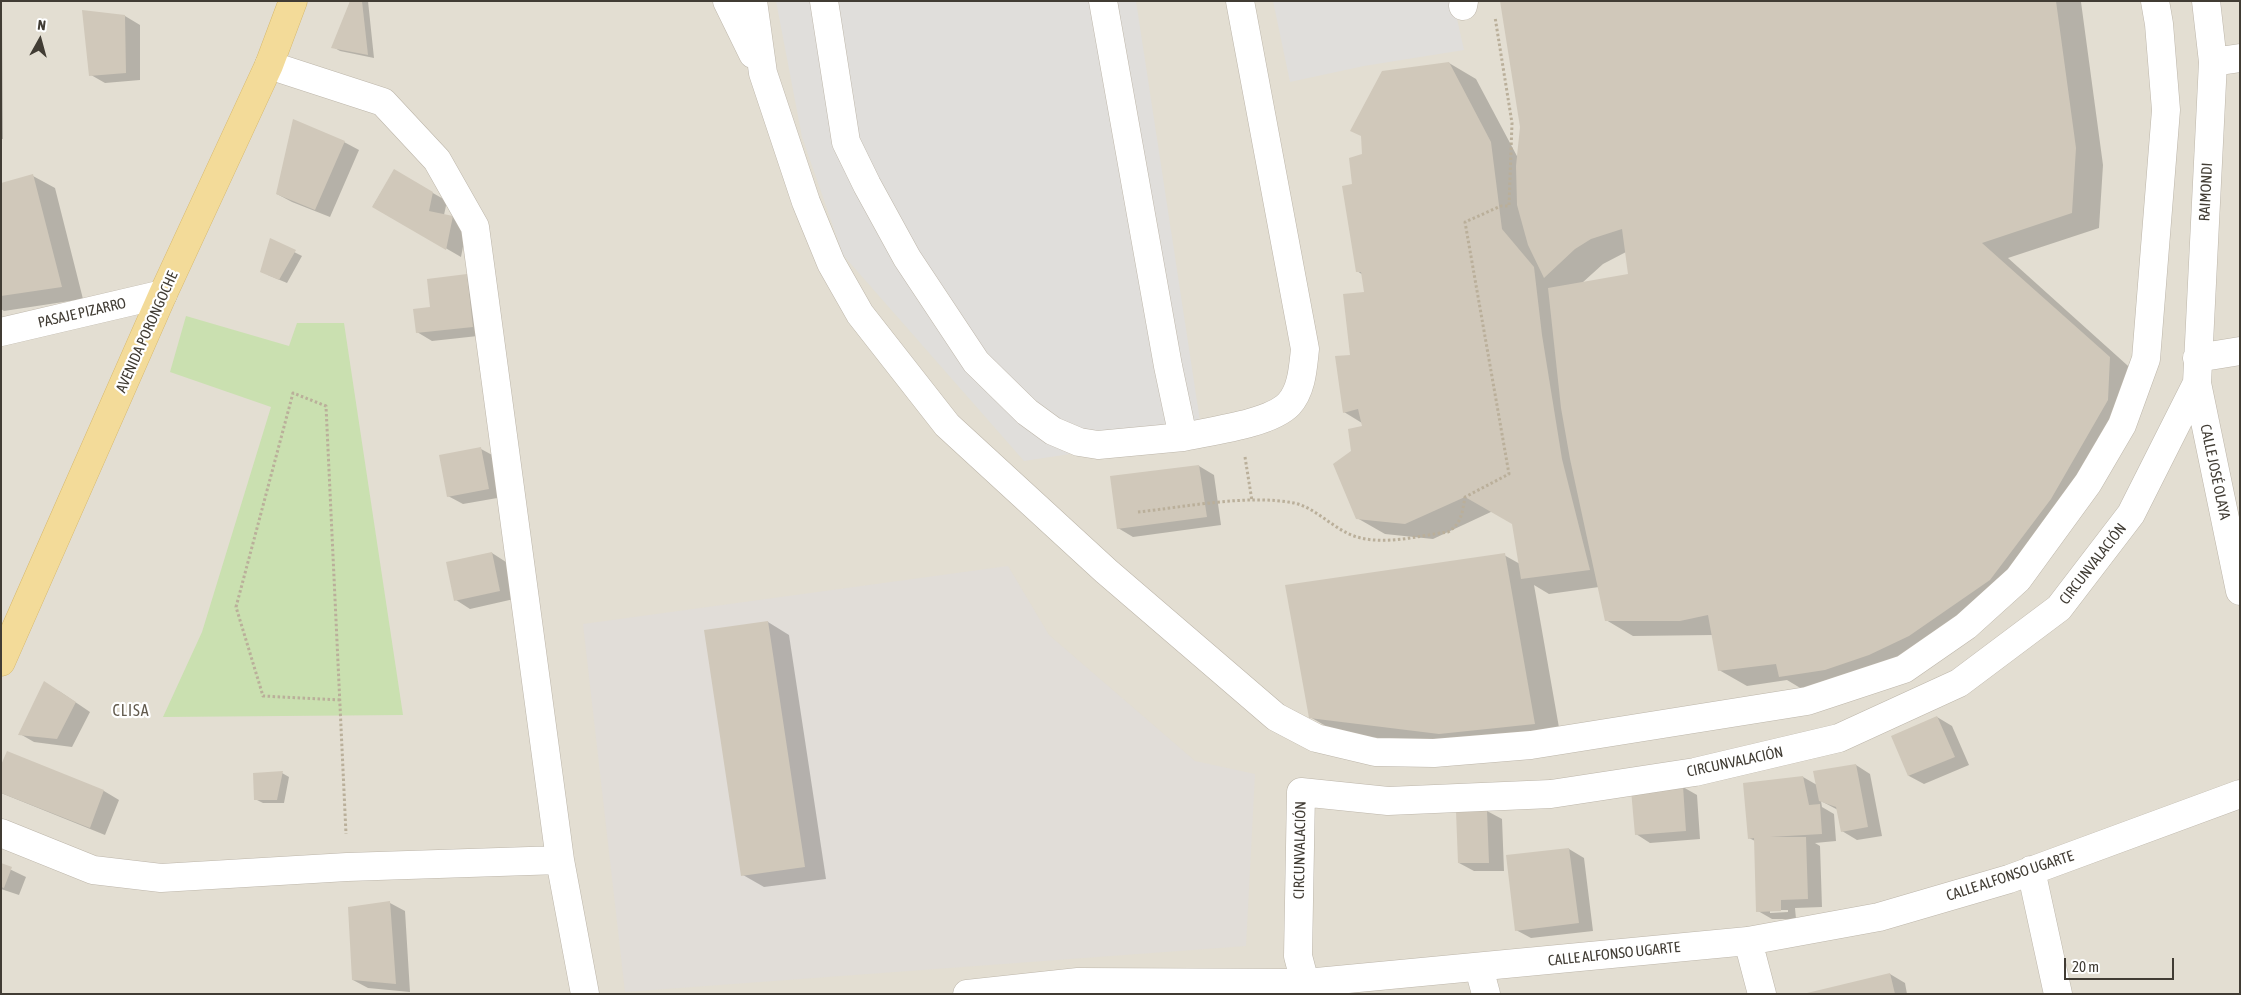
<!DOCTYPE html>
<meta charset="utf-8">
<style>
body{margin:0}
#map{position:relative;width:2241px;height:995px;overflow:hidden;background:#efece3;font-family:"Asap Condensed",sans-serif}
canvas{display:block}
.frame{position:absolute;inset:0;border:2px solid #413c34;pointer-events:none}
.north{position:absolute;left:15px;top:15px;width:50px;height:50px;-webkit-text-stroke:4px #fff;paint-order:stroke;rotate:7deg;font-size:14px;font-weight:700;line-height:20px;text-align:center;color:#413c34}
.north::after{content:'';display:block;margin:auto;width:18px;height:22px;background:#413c34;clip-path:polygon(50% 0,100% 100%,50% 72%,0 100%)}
.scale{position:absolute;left:2064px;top:958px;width:110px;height:22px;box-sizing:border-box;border:2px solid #413c34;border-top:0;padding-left:6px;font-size:15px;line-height:18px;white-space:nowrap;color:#413c34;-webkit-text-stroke:4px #fff;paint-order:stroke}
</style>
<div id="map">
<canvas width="2241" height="995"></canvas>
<div class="frame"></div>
<div class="north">N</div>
<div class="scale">20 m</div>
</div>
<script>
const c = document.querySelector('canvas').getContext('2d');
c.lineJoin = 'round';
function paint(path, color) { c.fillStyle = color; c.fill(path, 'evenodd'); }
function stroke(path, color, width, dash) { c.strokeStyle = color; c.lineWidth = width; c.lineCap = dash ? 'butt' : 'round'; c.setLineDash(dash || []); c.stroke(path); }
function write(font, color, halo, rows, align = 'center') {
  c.font = font + ' "Asap Condensed",sans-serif'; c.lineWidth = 4.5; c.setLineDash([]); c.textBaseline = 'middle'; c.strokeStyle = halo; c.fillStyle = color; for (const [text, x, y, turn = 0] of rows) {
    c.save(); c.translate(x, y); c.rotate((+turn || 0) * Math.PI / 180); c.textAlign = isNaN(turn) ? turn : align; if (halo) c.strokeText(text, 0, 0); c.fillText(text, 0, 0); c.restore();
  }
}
paint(new Path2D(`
 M 1,1 L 2240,1 L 2240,994 L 1,994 Z`), '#e3ded2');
paint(new Path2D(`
 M 1008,566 L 1049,635 L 1195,761 L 1255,774 L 1246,946 L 625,992 L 583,624 Z`), '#e1ddd8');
paint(new Path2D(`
 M 186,316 L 289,346 L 297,323 L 344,323 L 403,715 L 163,717 L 202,632 L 271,407 L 170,372 Z`), '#cae0b0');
paint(new Path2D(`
 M 776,1 L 1136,1 L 1202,434 L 1024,461 L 843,255 L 802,137 Z
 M 1273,1 L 1453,1 L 1464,50 L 1364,66 L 1290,82 Z`), '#e0dedb');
paint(new Path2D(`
 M 352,1 L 368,1 L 374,58 L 340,51 L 333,47 Z
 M 1501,1 L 2081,2 L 2103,165 L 2099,228 L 2008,258 L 2137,374 L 2078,514 L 1936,651 L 1807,692 L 1787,680 L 1747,686 L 1719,670 L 1713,635 L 1633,636 L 1606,620 L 1599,587 L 1549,594 L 1534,585 L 1561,739 L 1467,749 L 1338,733 L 1310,717 L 1504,555 L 1520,564 L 1514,523 L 1493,511 L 1433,539 L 1385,534 L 1357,518 L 1353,452 L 1363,426 L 1362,423 L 1344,412 L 1351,356 L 1365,293 L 1363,275 L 1357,271 L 1353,185 L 1364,155 L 1449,63 L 1476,79 L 1518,158 L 1521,127 ZM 1626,252 L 1629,275 L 1582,283 L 1603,264 Z
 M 1,10 L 2,11 L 3,139 L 1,139 Z
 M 125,16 L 140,25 L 140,80 L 105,83 L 91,75 Z
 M 344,142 L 359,150 L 330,217 L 292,202 L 277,194 Z
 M 394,171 L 447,201 L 444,215 L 453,217 L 467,226 L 461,257 L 373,206 Z
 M 33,176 L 55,188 L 83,299 L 4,311 L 1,309 L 1,184 Z
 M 270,240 L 302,256 L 287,283 L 268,275 Z
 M 466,276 L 481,284 L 487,335 L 432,341 L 417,332 L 431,308 Z
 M 481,449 L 496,457 L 503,497 L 463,504 L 448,496 Z
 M 1199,466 L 1214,475 L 1221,525 L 1133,537 L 1118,528 L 1111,478 Z
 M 492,553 L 506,562 L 514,599 L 470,609 L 456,600 Z
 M 768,622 L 789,635 L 826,879 L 764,887 L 743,875 Z
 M 59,691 L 90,712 L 72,747 L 34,742 L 20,734 Z
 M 1937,717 L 1952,726 L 1969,765 L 1924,784 L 1909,776 L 1893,736 Z
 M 7,753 L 104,791 L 119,800 L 105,835 L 1,793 L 1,768 Z
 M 1856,765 L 1870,774 L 1882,836 L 1857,840 L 1842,831 L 1838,810 L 1821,801 L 1822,807 L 1834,814 L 1836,841 L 1815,843 L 1820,846 L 1822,907 L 1795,908 L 1796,919 L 1772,919 L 1758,911 L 1755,841 L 1749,838 L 1803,777 L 1817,785 ZM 1770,910 L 1788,910 L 1788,912 L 1770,913 Z
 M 282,773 L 289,777 L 284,803 L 263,803 L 255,799 Z
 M 1683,787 L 1697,795 L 1700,839 L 1650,843 L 1636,834 Z
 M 1487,811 L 1502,819 L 1504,871 L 1474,871 L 1459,863 L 1457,812 Z
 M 1569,849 L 1584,858 L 1593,931 L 1531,938 L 1516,930 Z
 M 1,865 L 26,877 L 19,895 L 1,889 Z
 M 390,903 L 405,911 L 410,992 L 368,988 L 353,980 Z
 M 1890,974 L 1905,983 L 1907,994 L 1809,994 Z`), '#0003');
paint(new Path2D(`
 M 350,1 L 362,1 L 368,55 L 331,48 Z
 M 1500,1 L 2056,1 L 2076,148 L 2072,213 L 1982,243 L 2110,357 L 2108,400 L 2051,499 L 1990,580 L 1909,636 L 1869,655 L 1825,670 L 1779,677 L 1776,664 L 1718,671 L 1708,615 L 1680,621 L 1605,621 L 1570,459 L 1561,408 L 1548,288 L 1628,274 L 1622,229 L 1591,239 L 1575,249 L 1544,278 L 1528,245 L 1517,205 L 1516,166 L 1520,127 Z
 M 82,10 L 125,15 L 126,73 L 89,76 Z
 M 1449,62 L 1491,142 L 1502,229 L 1534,267 L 1542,335 L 1562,459 L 1590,570 L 1521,579 L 1512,524 L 1465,497 L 1405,524 L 1356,519 L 1333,464 L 1351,451 L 1348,429 L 1362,426 L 1358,409 L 1343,413 L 1335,356 L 1350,355 L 1343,294 L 1364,292 L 1361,272 L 1356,272 L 1342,186 L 1352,184 L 1349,158 L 1362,154 L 1361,136 L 1350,131 L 1382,71 Z
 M 293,119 L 345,141 L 315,210 L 276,194 Z
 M 394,169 L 433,192 L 429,211 L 453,216 L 446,250 L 372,207 Z
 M 33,174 L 62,287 L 1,296 L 1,183 Z
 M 270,238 L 296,250 L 279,280 L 260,272 Z
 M 467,274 L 473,327 L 416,333 L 413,309 L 430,307 L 427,279 Z
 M 481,447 L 489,489 L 447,497 L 439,455 Z
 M 1199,465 L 1207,517 L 1117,529 L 1110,476 Z
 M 492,552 L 500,591 L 454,601 L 446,562 Z
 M 1505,553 L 1535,724 L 1439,734 L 1309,718 L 1285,585 Z
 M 768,621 L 805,867 L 741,876 L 704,630 Z
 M 44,681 L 76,702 L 57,739 L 18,735 Z
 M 1937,716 L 1955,757 L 1908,776 L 1891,736 Z
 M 7,751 L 104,790 L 90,828 L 1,793 L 1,765 Z
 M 1856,764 L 1868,827 L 1841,832 L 1836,807 L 1819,801 L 1813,771 Z
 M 283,771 L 277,800 L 254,800 L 253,773 Z
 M 1803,776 L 1809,805 L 1820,804 L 1822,834 L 1770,837 L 1806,837 L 1808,899 L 1781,900 L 1781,911 L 1756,912 L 1754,838 L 1748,839 L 1743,783 Z
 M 1683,786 L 1686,831 L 1635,835 L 1631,790 Z
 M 1487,810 L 1489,863 L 1458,863 L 1456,811 Z
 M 1569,848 L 1579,923 L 1515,931 L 1506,855 Z
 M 1,863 L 12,867 L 4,888 L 1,887 Z
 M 390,901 L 396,984 L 352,980 L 348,907 Z
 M 1890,973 L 1895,994 L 1807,994 L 1807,993 Z`), '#d0c8ba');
const minor = new Path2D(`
 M 727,1 L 753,54
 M 753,1 L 763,73 L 806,202 L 831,263 L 860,314 L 947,425 L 1106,571 L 1276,717 L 1316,738 L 1375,752 L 1434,753 L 1531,745 L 1807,701 L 1904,669 L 1966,626 L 2018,579 L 2088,483 L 2122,425 L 2146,359 L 2166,110 L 2159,24 L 2155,1
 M 824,1 L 846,142 L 867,185 L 907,258 L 976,362 L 1027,412 L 1053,431 L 1079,442 L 1098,445 L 1183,437 L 1168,366 L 1103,1
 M 2206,1 L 2213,62 L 2197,383 L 2240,591
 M 1463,6 L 1464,1
 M 2213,62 L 2240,58
 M 269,65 L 383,102 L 437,160 L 475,227 L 560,860 L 585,994
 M 1,332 L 163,294
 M 2197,358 L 2240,351
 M 1183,437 C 1210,431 1270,424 1289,404 C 1302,390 1303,367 1305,349 L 1240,1
 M 1,833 L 93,870 L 161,878 L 347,867 L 560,860
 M 2031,870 L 2058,994
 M 1748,941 L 1762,994
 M 1479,968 L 1486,994
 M 967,994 L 1078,982 L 1306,983 L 1748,941 L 1879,917 L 2009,879 L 2240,794
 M 1308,994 L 1298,956 L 1301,792 L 1388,801 L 1551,794 L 1695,772 L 1839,738 L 1959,683 L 2059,608 L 2131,514 L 2197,383`);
const major = new Path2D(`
 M 1,662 L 163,294 L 269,65 L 293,1`);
stroke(minor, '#bdb6aa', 29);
stroke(major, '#d5b76b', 29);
stroke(new Path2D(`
 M 1245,457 L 1252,501
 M 1138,512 C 1185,507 1248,494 1294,503 C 1313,507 1329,524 1347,533 C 1377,548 1416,536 1448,532 C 1462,523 1462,513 1465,497 L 1509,474 L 1465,222 L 1501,206 L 1509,206 L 1512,123 L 1495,17
 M 340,700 L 263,696 L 236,607 L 293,393 L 326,406 L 346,834`), '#baaf9a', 3, [2.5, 2.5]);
stroke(minor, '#fff', 28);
stroke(major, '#f3db99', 28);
write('15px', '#413c34', '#fff', [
 ["RAIMONDI",2206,192,-87],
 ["PASAJE PIZARRO",82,313,-13],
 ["AVENIDA PORONGOCHE",147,332,-66],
 ["CALLE JOSÉ OLAYA",2215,472,78],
 ["CIRCUNVALACIÓN",2093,564,-52],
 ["CIRCUNVALACIÓN",1735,762,-12],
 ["CIRCUNVALACIÓN",1300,850,-89],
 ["CALLE ALFONSO UGARTE",2010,876,-18],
 ["CALLE ALFONSO UGARTE",1614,954,-6]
]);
c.letterSpacing = '1px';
write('16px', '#625a4d', '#fff', [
 ["CLISA",131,711]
]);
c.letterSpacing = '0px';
</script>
